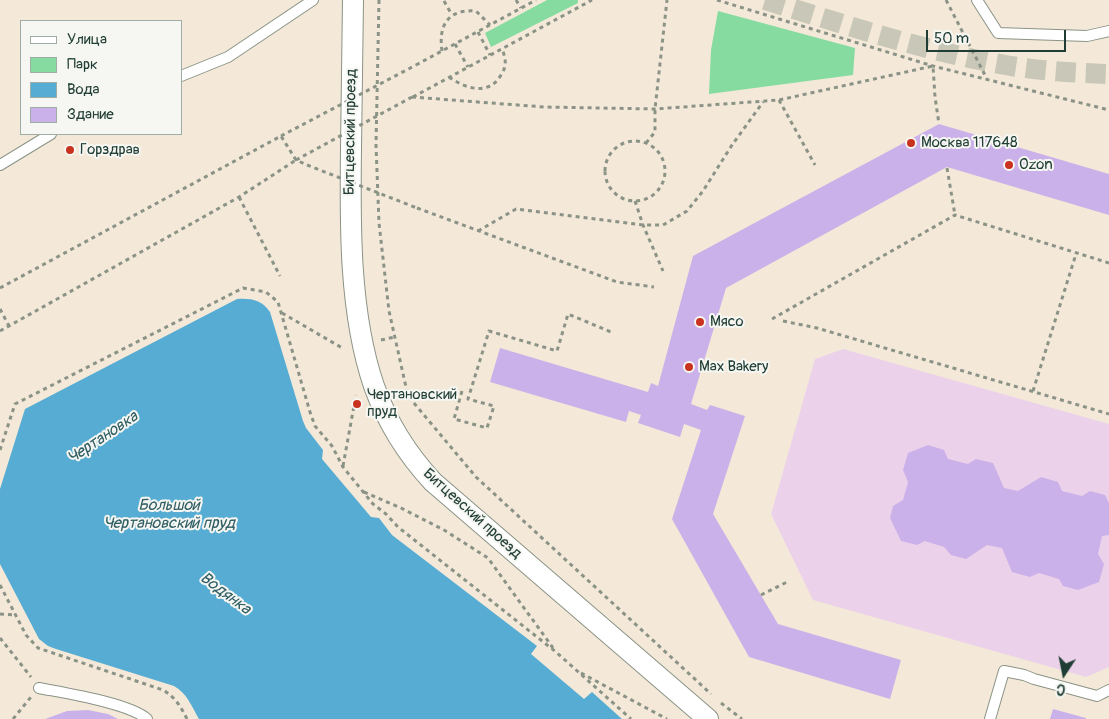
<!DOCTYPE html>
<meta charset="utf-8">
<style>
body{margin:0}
#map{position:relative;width:1109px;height:719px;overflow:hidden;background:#f4e9d8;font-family:Pangolin,sans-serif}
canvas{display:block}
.legend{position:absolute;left:20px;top:20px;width:162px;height:115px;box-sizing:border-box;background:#f6f6f2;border:1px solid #a0aca6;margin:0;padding:6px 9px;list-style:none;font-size:15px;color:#1f3d34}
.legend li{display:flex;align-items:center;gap:10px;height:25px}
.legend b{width:25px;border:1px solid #a0aca6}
.north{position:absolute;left:1039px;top:649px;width:50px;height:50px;-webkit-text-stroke:4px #f6f6f2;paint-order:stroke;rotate:191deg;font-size:14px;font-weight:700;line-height:20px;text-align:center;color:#1f3d34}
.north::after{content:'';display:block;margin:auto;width:18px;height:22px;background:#1f3d34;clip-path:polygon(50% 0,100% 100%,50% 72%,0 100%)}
.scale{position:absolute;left:926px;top:30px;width:140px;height:22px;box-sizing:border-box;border:2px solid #1f3d34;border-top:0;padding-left:6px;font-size:15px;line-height:18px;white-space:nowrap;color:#1f3d34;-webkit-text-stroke:4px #f6f6f2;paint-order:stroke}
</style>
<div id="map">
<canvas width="1109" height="719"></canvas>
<ul class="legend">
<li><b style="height:6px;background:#fff"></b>Улица</li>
<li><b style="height:14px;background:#86dca0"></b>Парк</li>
<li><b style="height:14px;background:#56acd3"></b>Вода</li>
<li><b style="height:14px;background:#cbb1e9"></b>Здание</li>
</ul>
<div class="north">С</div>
<div class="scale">50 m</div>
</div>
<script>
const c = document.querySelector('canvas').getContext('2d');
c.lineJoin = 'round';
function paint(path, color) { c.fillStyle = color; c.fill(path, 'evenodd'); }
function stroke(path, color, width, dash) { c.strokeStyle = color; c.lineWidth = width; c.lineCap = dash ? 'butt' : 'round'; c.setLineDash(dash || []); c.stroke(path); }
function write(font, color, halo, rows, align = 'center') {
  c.font = font + ' Pangolin,sans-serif'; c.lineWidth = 4; c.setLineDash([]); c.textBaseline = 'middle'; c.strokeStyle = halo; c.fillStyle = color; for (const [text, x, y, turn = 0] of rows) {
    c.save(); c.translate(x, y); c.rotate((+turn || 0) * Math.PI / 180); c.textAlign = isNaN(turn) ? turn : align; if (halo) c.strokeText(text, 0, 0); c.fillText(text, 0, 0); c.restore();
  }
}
paint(new Path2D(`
 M 843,349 L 1109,424 L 1109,667 L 1086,677 L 813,600 L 771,514 L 815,359 Z`), '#ecd1ea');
paint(new Path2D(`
 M 547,0 L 578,0 L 578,3 L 491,47 L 485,33 Z
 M 718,11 L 855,48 L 853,75 L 709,94 L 711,50 Z`), '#86dca0');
paint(new Path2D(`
 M 237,299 C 251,298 262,300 270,312 L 303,421 L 306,428 L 323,450 L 322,459 L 371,517 L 379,518 L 392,535 L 537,646 L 531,654 L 584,699 L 592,692 L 622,719 L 199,719 C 192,707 187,693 174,686 L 56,649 L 48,646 L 39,639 L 0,564 L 0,489 L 25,409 Z`), '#56acd3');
paint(new Path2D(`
 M 939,124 L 1109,174 L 1109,215 L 947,167 L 726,288 L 691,404 L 707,410 L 710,405 L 745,416 L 713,514 L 778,624 L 901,660 L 890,699 L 749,657 L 672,519 L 701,430 L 684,424 L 680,437 L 638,423 L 641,415 L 629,411 L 626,422 L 490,382 L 500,348 L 648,392 L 651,383 L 658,386 L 693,256 Z
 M 928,445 L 944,450 L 948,459 L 968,464 L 976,459 L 993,463 L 1004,488 L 1018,491 L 1041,477 L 1058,482 L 1062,491 L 1082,496 L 1090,491 L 1105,495 L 1109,503 L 1109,535 L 1102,536 L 1098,554 L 1104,564 L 1099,582 L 1078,590 L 1063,586 L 1059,579 L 1039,573 L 1030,577 L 1012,572 L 1002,548 L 987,545 L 966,559 L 951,555 L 944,547 L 925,541 L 917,545 L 901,541 L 890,518 L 893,506 L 903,500 L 908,482 L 903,470 L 908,453 Z
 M 1053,709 L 1086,718 L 1086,719 L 1050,719 Z
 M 88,710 L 108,714 L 118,719 L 45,719 L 67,711 Z`), '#cbb1e9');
stroke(new Path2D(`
 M 765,0 C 846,25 927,52 1011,66 C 1043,71 1076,73 1109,74`), '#c9c7b7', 20, [20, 10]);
const lane = new Path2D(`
 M 977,0 L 998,33 L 1087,36 L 1109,31
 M 181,76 L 228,57 L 313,0
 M 0,165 L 51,134
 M 39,688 C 64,693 129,703 147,719
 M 990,719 L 1004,671 L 1024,675 L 1034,679 L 1097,696 L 1109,690`);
const street = new Path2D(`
 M 353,0 C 352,49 352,99 351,148 C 350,224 349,313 374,386 C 387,422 407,454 433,482 L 708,719`);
stroke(lane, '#8a9386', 12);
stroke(street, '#8a9386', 22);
stroke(new Path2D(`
 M 379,0 L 376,145 L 379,223 L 389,311 L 408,396 L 476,477 L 711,694
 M 516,0 L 521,8
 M 717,0 L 933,66 L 1109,110
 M 946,0 L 987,79
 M 444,1 L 452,15
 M 478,32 L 490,55
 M 455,44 L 468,67
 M 442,51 C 438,24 449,9 476,11 L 490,25
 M 416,65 L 536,0
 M 449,77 C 466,89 489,96 501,75 C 507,66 506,59 502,49
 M 412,97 L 544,107 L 655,109 L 779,100 L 933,66 L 935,97 L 939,124
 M 413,97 L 592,0
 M 779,100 L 815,165
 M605 171a30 30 0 1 1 60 0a30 30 0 1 1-60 0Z
 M 646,143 L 655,132 L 655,109 L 667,0
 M 947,168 L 955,215
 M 239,197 L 280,276
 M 635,201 L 643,225 L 663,271
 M 417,208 L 617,282 L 654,287
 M 478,231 L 516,209 L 643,225 L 663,225 L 687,211 L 703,191 L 732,145 L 763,102
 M 0,288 L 281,136 L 296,160 L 307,165
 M 0,309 L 9,326
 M 282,313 L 344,349
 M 772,319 L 955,215 L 1109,263
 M 783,321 L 817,328 L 1109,414
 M 0,331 L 239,197 L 296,160
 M 381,340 L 395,337
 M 462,391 L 454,419 L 487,428 L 494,406 L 468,399 L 489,331 L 557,351 L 568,314 L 611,332
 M 1033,391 L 1076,254
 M 0,450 L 15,404 L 243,288 L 266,292 L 278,302 L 310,412 L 315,426 L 332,446 L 343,467 L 373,504 L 386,514 L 398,527 L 556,652 L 631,719
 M 343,466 L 356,395
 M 364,492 L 401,508 L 444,530 L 488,558 L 553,648
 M 0,585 L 26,635 L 38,648 L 163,690 C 175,697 181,707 187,719
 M 761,595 L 789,581
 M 0,614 L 15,615
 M 0,638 L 31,677
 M 581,673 L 667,719
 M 721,703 L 742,719
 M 13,719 L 31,697`), '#8a9386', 3, [4, 4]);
stroke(lane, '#fff', 10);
stroke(street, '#fff', 20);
stroke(new Path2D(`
 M 281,136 L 416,65
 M 296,160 L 412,97
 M 307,165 L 417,208`), '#8a9386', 3, [4, 4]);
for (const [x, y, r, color] of [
 [911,143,5,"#c8321e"],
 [70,150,5,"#c8321e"],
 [1009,165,5,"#c8321e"],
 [700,322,5,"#c8321e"],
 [689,367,5,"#c8321e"],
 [357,404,5,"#c8321e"]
]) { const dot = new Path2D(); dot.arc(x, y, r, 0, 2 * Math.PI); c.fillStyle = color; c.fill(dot); stroke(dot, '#f6f6f2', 2); }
write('15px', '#1f3d34', '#f6f6f2', [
 ["Битцевский проезд",351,132,-89],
 ["Битцевский проезд",472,514,42]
]);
write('15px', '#1f3d34', '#f6f6f2', [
 ["Москва 117648",921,143],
 ["Горздрав",80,150],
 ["Ozon",1019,165],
 ["Мясо",710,322],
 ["Max Bakery",699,367],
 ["Чертановский",367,395],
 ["пруд",367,412]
], 'left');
write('italic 16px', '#305e64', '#f6f6f2', [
 ["Чертановка",103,438,-34],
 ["Большой",169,506],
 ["Чертановский пруд",169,524],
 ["Водянка",225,594,37]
]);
</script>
